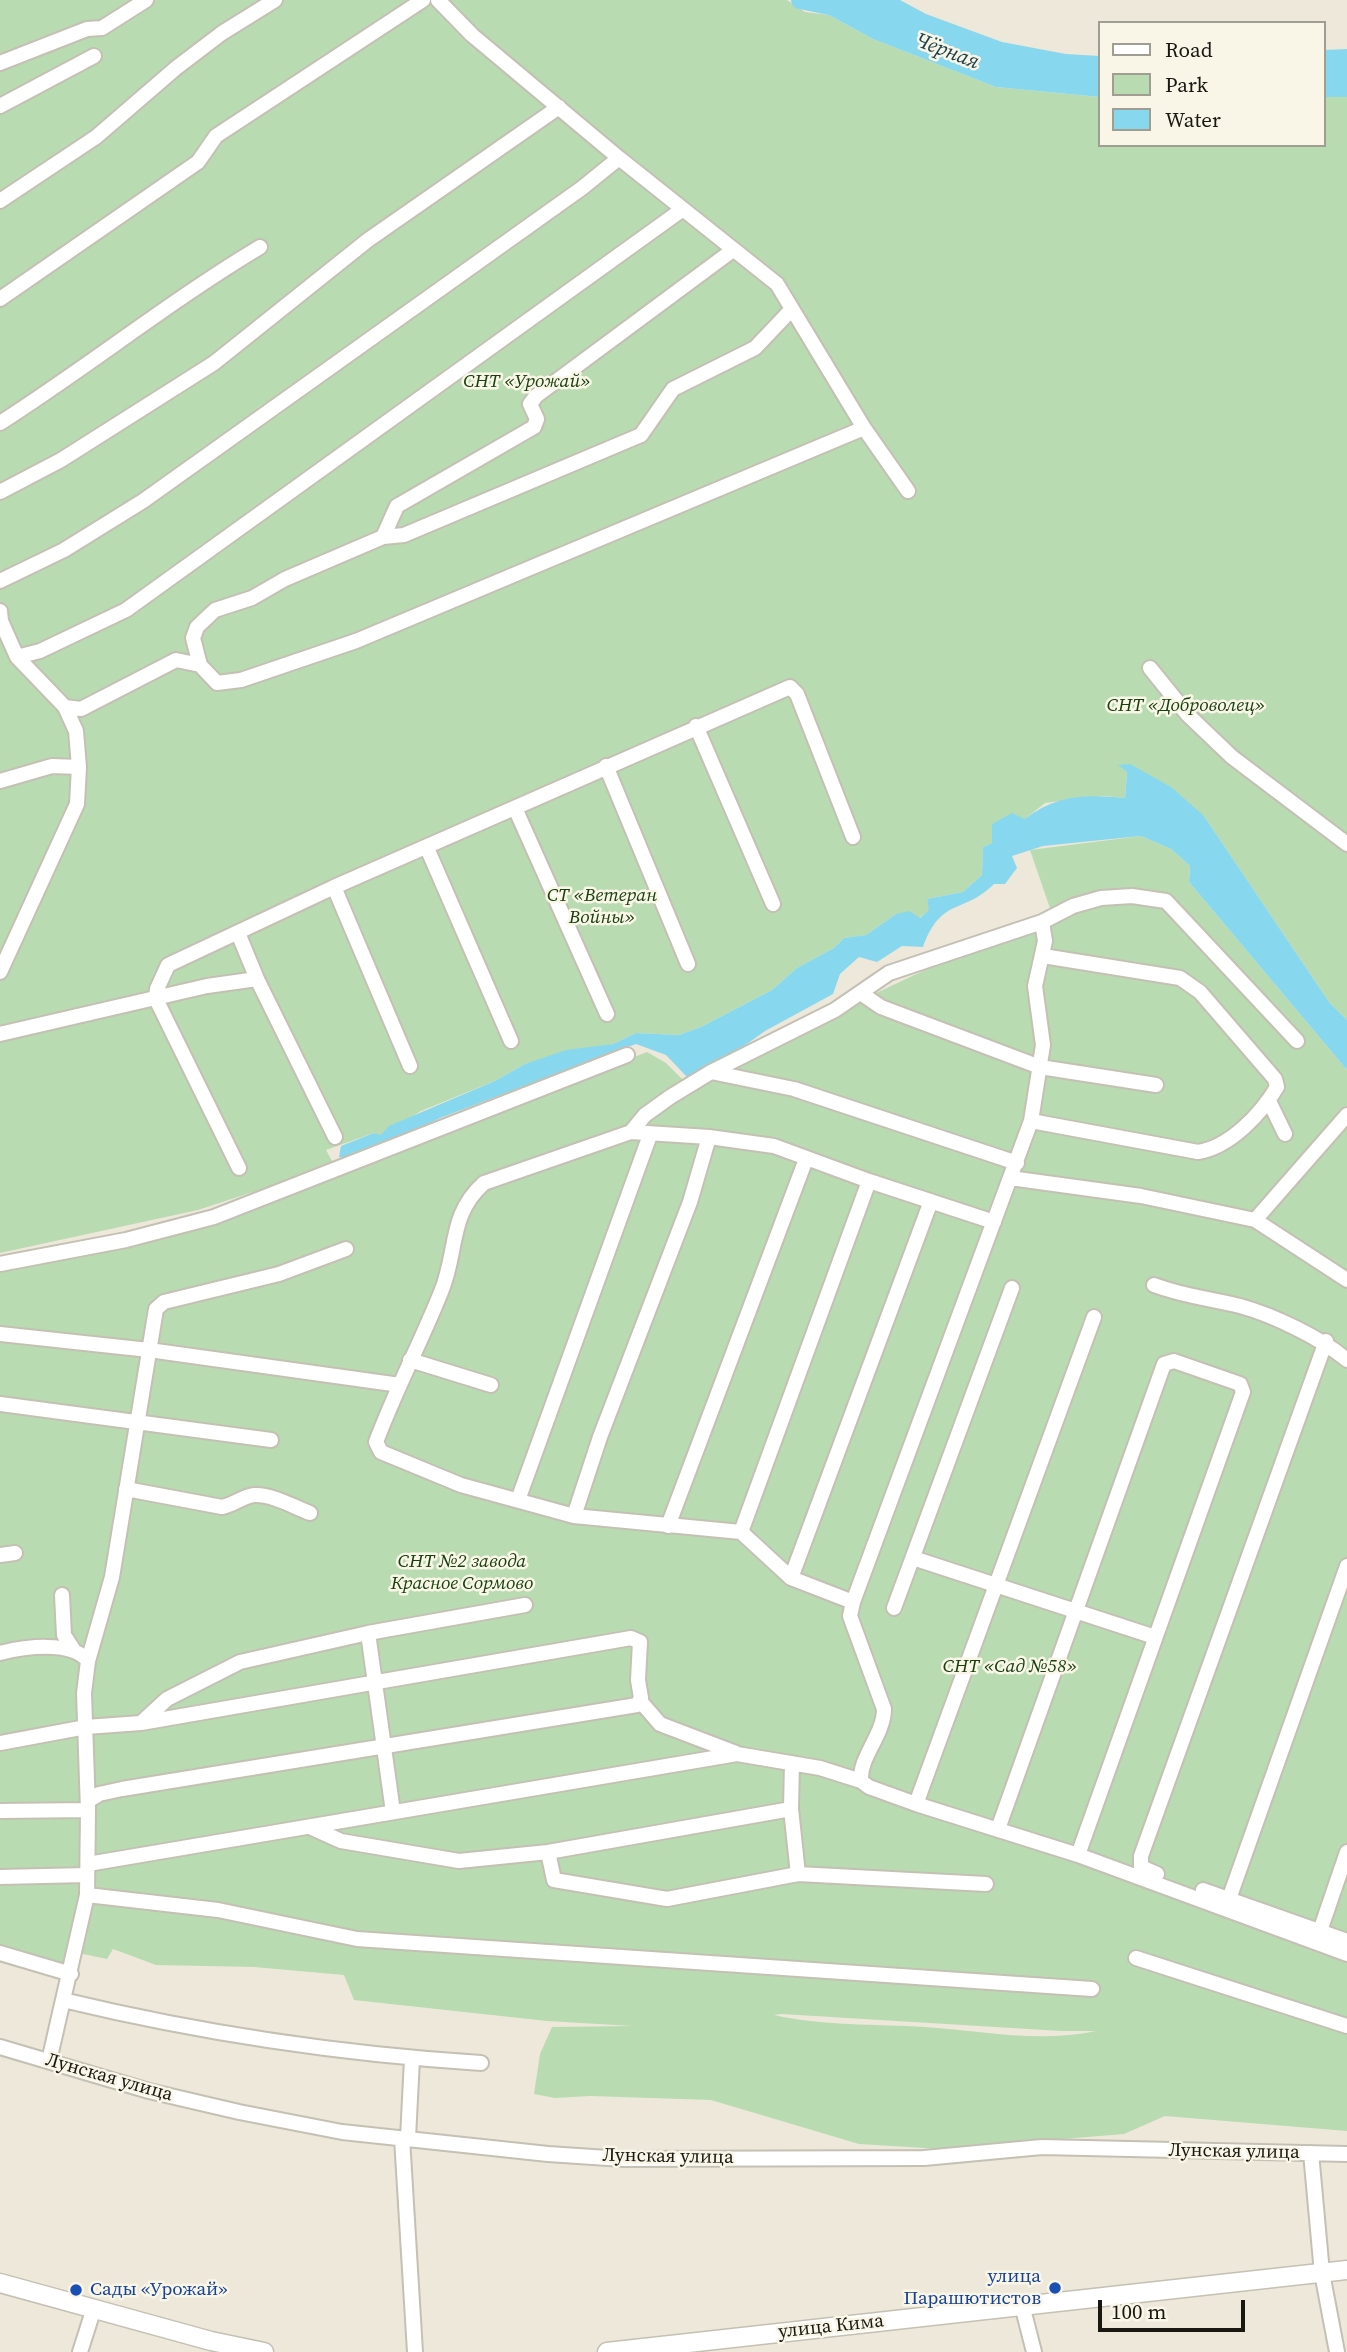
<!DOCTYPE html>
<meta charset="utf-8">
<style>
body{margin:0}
#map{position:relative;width:1347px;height:2352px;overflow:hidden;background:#ede8da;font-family:"Source Serif 4",serif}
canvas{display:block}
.legend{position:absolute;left:1098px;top:21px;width:228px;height:126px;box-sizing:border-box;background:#faf6e7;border:2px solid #a09d92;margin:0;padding:9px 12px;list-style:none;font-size:21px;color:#181712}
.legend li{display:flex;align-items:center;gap:14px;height:35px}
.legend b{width:35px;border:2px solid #a09d92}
.scale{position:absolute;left:1098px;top:2300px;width:147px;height:32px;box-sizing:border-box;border:4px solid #181712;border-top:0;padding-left:9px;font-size:21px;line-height:24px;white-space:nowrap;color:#181712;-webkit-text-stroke:5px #faf6e7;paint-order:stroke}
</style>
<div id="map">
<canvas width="1347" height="2352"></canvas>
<ul class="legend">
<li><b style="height:9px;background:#fff"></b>Road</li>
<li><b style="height:19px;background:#b9dbb2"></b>Park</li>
<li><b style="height:19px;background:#87d8ee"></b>Water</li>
</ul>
<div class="scale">100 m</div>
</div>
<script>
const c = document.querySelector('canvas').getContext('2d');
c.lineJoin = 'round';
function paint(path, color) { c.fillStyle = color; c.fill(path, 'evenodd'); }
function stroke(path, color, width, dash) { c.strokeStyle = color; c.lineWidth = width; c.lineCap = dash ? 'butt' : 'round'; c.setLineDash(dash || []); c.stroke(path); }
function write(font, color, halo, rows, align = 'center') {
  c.font = font + ' "Source Serif 4",serif'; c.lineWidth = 5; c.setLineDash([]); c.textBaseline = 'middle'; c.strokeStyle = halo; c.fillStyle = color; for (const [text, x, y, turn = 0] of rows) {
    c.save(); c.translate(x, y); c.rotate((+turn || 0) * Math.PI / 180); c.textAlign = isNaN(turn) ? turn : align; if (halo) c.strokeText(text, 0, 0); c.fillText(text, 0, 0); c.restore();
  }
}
paint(new Path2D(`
 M 0,0 L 787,0 L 805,12 L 829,15 L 873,39 L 996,87 L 1100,97 L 1100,145 L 1324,145 L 1324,97 L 1347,97 L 1347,1020 L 1329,1002 L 1204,816 L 1119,765 L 1127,772 L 1125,798 L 1104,796 L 1045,803 L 1025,819 L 992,824 L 992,843 L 983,847 L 982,875 L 963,892 L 927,899 L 930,910 L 919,918 L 896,914 L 866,935 L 844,938 L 834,948 L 797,968 L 772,990 L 701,1027 L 679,1035 L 636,1033 L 613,1044 L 525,1064 L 497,1080 L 421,1111 L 381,1136 L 374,1133 L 326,1150 L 332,1161 L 326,1168 L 198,1210 L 0,1253 Z
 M 1141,836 L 1171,849 L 1190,866 L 1189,882 L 1347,1070 L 1347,2131 L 1165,2116 L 1124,2134 L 942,2149 L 859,2144 L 711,2100 L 590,2096 L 555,2098 L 534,2094 L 540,2054 L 552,2027 L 632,2026 L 547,2021 L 354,2000 L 344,1975 L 254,1967 L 156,1965 L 113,1949 L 107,1959 L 69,1951 L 60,1973 L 0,1956 L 0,1270 L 201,1225 L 647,1052 L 666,1063 L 689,1086 C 808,1026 927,964 1053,917 L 1030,850 ZM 782,2014 L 1061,2031 L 1096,2031 C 1040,2043 981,2031 925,2027 C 875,2024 822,2026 774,2015 Z`), '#b9dbb2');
paint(new Path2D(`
 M 843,0 L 900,0 L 926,14 L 1002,42 L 1066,54 L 1100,56 L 1100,97 L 996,87 L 873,39 L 829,15 Z
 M 1347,49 L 1347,97 L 1324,97 L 1324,50 Z
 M 1130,764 L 1171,787 L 1204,816 L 1329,1002 L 1347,1020 L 1347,1070 L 1189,882 L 1190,866 L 1171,849 L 1141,836 L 1043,846 L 1012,856 L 1017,868 L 1005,884 L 994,884 C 964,914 941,897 923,947 L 902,946 L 877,962 L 859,957 L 840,974 L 833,994 L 765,1031 L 722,1062 L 687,1077 L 666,1055 L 636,1044 L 440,1118 L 354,1160 L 339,1157 L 341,1146 L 374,1133 L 381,1135 L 389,1126 L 497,1080 L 525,1064 L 566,1050 L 613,1044 L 636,1033 L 679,1035 L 701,1027 L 772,990 L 797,968 L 834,948 L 844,938 L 866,935 L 896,914 L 909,911 L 920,918 L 929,910 L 927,899 L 963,892 L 982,875 L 983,847 L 992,843 L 992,824 L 1012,813 L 1025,819 C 1055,795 1088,794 1125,798 L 1127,772 L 1118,765 Z`), '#87d8ee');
stroke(new Path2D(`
 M 800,0 L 858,12`), '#87d8ee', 18);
const minor = new Path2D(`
 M 438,0 L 472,35 L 619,158 L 777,284 L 864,428 L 908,491
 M 0,63 L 87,29 L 102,28 L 146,0
 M 0,106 L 94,56
 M 0,201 L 96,137 L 176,68 L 222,33 L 275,0
 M 0,299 L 198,162 L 216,136 L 423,0
 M 0,423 C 89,366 170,301 260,247
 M 0,492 L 61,460 L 214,363 L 368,240 L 559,107
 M 383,537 L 404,535 L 641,435 L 673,389 L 755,348 L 792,309
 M 0,581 L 64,550 L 143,501 L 582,188 L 619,158
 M 0,611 L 1,621 L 17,657 L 65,707 L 76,731 L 79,767 L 77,804 L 0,972
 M 17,657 L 40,651 L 126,610 L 683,209
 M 200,665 L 193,638 L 197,627 L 215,610 L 252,598 L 285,579 L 383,537 L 397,506 L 534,427 L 537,419 L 530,404 L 536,396 L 733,250
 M 1150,668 L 1188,715 L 1232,757 L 1347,844
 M 65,707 L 81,709 L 176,660 L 200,665 L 217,683 L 241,680 L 356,641 L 864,428
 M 696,726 L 773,904
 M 606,766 L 688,964
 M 0,781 L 52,766 L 79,767
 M 515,808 L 607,1014
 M 427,848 L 511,1041
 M 334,887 L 410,1066
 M 1042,922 L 1045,941 L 1035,986 L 1043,1045 L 1031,1121 L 853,1602 L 850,1616 L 884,1709 C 884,1735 859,1757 861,1781 L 869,1787 L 916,1804 L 1078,1855 L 1347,1954
 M 238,933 L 257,979 L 335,1137
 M 862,994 L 881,1007 L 1040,1067 L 1156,1085
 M 0,1034 L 207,986 L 257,979
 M 711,1072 L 794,1089 L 1017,1163
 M 1269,1101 L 1285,1134
 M 1031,1121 L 1198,1152 C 1230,1147 1261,1114 1277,1087 L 1275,1079 L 1200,992 L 1180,978 L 1043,956
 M 631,1132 L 645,1115 L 670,1097 L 711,1072 L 835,1010 L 889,973 L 1042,922 L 1073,906 L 1101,898 L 1132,896 L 1166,901 L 1297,1041
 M 239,1168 L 156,999 L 157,989 L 168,965 L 334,887 L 790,687 L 797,694 L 853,837
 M 1010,1178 L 1141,1196 L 1255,1220 L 1347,1280
 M 1255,1220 L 1347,1115
 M 0,1264 L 126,1240 L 214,1217 L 627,1055
 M 1154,1285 C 1186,1297 1209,1298 1240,1306 C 1273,1315 1321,1338 1347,1360
 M 0,1334 L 149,1350 L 400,1385
 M 410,1360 L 491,1385
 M 0,1404 L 271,1440
 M 126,1489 L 222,1507 C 234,1505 243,1496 254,1495 C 272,1494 294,1507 310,1513
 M 518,1500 L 650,1135
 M 574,1516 L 600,1437 L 690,1202 L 709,1137
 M 668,1526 L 806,1159
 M 741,1532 L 869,1181
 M 0,1555 L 15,1553
 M 913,1558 L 1155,1637
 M 791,1578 L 931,1201
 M 62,1595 L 64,1635 L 73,1649
 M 853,1602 L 791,1578 L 741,1532 L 574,1516 L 461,1485 L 381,1452 L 376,1442 C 395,1391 421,1342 441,1292 C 458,1252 448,1215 484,1183 L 631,1132 L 709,1137 L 774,1146 L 869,1181 L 994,1222
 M 894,1608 L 1012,1288
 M 368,1633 L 393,1812
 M 0,1653 C 24,1647 71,1640 88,1661
 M 641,1702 L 660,1724 L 736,1753
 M 142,1722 L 167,1699 L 240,1662 L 368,1633 L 525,1605
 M 0,1743 L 86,1727 L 141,1723 L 631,1638 L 640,1642 L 638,1680 L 641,1698 L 637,1705 L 122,1789 L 99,1794 L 88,1801
 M 792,1763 L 791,1809 L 798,1874
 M 916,1804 L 1094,1317
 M 0,1811 L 88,1810
 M 310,1827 L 341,1841 L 459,1861 L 548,1852 L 791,1809
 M 998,1829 L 1164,1364 L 1174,1361 L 1240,1384 L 1243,1392 L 1078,1855
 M 548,1852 L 554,1880 L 667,1899 L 798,1874 L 986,1884
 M 88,1864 L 737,1754 L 820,1768 L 861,1781
 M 1157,1874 L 1141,1867 L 1141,1856 L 1326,1341
 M 0,1877 L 87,1875
 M 1203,1890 L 1347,1941
 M 87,1895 L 218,1910 L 357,1939 L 1092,1989
 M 1229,1899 L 1347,1566
 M 1320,1931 L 1347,1852
 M 0,1953 L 71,1974
 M 1136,1958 L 1347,2026
 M 63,2000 C 200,2033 341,2054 481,2063
 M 0,2047 L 149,2091 L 239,2112 L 342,2132 L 548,2154 L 623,2159 L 924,2158 L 1042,2147 L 1347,2154
 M 49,2061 L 87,1895 L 88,1810 L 84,1693 L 88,1661 L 112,1577 L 156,1309 L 164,1302 L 279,1274 L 346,1249
 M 402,2138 L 415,2352
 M 408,2138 L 412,2059
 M 1311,2153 L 1322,2273 L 1337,2352
 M 1022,2305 L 1034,2352
 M 80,2352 L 94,2308`);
const major = new Path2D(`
 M 0,2283 L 211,2341 L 264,2352
 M 607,2352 L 1347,2270`);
stroke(minor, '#c4c0b3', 18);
stroke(major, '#c4c0b3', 21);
stroke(minor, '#fff', 14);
stroke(major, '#fff', 18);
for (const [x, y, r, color] of [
 [1055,2288,7,"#1a4fb4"],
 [76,2290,7,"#1a4fb4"]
]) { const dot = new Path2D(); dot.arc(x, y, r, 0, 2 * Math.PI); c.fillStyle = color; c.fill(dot); stroke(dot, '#faf6e7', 2.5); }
write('italic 19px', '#17410d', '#faf6e7', [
 ["СНТ «Урожай»",527,382],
 ["СНТ «Доброволец»",1186,706],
 ["СТ «Ветеран",602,896],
 ["Войны»",602,918],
 ["СНТ №2 завода",462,1562],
 ["Красное Сормово",462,1584],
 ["СНТ «Сад №58»",1010,1667]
]);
write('19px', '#181712', '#faf6e7', [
 ["Лунская улица",109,2078,16],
 ["Лунская улица",1234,2152,1],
 ["Лунская улица",668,2157,1],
 ["улица Кима",831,2327,-6]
]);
write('19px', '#164399', '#faf6e7', [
 ["улица",1041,2277],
 ["Парашютистов",1041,2299],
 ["Сады «Урожай»",90,2290,"left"]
], 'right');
write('italic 21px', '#1b414a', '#faf6e7', [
 ["Чёрная",947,52,21]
]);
</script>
